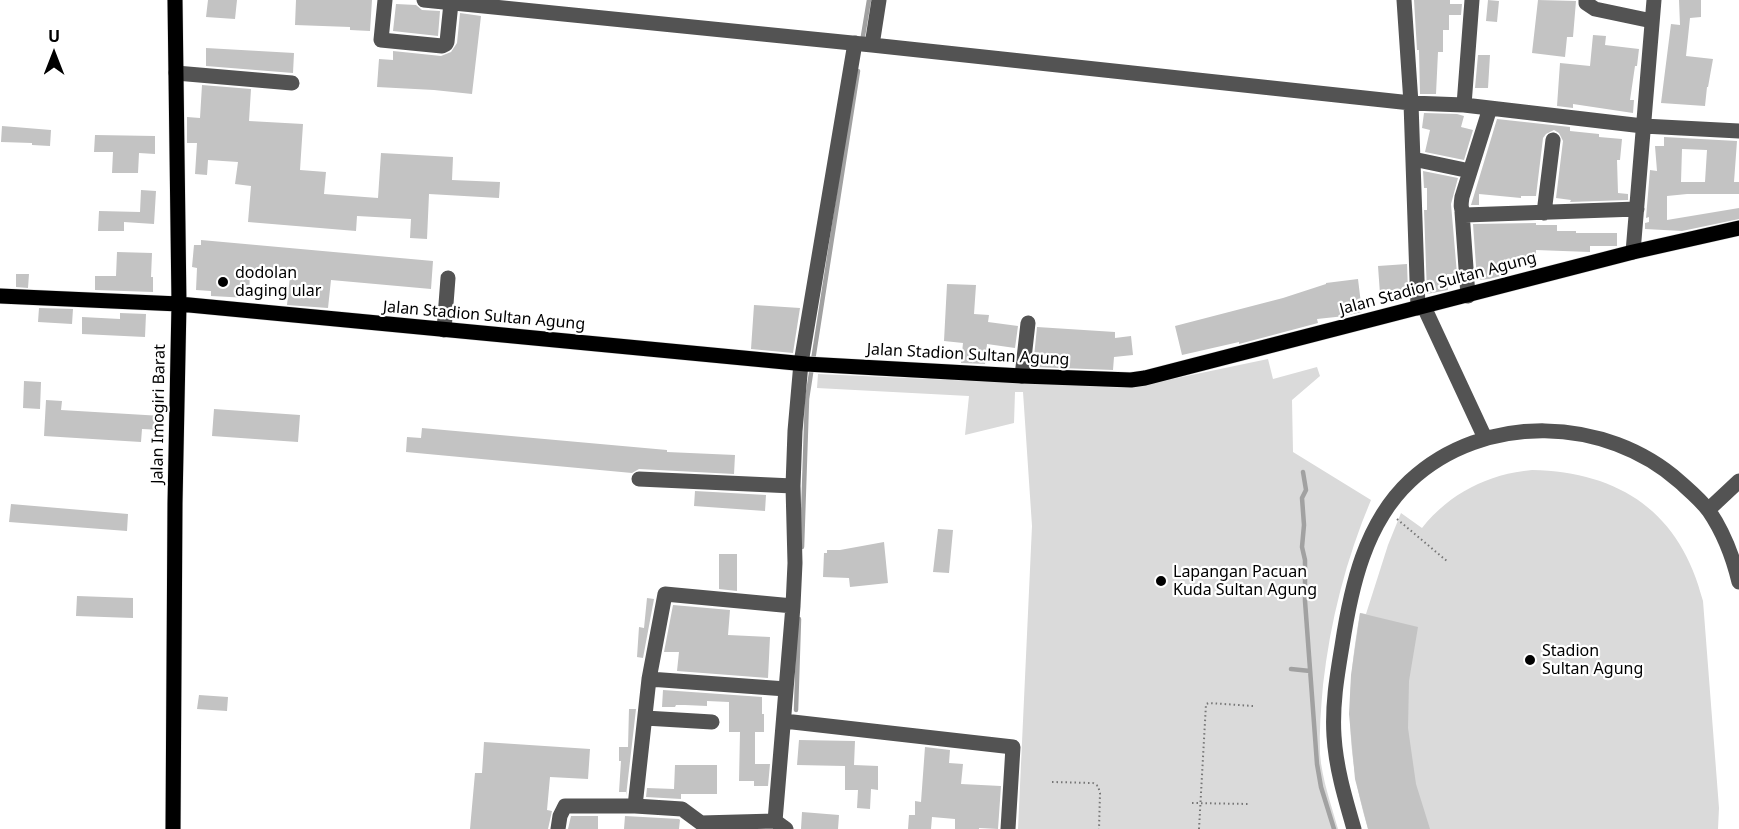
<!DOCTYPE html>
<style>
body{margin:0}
#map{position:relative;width:1739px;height:829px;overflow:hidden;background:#fff;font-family:"Noto Sans",sans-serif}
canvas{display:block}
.north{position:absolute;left:24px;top:24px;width:60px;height:60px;-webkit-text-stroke:4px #fff;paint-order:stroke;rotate:0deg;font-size:16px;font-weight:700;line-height:24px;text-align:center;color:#000}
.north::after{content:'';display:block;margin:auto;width:21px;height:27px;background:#000;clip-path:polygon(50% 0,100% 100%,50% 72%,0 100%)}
</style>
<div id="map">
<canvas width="1739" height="829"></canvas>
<div class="north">U</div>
</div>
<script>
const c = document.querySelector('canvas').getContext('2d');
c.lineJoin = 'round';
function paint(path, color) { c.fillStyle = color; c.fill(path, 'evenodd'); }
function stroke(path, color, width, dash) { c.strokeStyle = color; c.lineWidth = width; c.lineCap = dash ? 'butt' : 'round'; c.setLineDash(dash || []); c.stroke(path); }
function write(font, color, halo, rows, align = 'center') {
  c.font = font + ' "Noto Sans",sans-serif'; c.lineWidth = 4.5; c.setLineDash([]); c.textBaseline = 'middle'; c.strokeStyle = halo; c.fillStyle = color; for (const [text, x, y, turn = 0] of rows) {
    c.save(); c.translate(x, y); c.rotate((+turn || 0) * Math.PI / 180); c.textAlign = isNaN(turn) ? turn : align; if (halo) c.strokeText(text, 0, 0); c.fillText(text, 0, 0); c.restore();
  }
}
paint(new Path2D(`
 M 1268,359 L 1273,379 L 1317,367 L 1320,376 L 1292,400 L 1293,452 L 1371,500 C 1346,559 1330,622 1323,685 C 1321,708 1319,731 1320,754 C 1322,779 1331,804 1338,829 L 1018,829 L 1032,526 L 1023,392 L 1015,392 L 1014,423 L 965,435 L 969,396 L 817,388 L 818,374 L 1129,388 Z
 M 1532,470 C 1621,472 1681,513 1703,601 L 1719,808 L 1718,829 L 1368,829 C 1345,751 1346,692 1360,613 L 1366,614 L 1388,545 L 1401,513 L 1422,528 C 1450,493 1488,474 1532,470 Z`), '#dadada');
stroke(new Path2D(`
 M 862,42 L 869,0
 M 1303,472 L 1306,490 L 1302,498 L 1304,525 L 1302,547 L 1305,560 L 1305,601 L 1317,764 L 1321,787 L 1334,829
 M 802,547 L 807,399 L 858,71
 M 1291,669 L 1310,671
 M 796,710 L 799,619`), '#a1a1a1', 4.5);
paint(new Path2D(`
 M 208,0 L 237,0 L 235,19 L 206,17 Z
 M 296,0 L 372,0 L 370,31 L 350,30 L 350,27 L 295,25 Z
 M 1414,0 L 1450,0 L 1450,4 L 1462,4 L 1461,15 L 1449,15 L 1449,30 L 1443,30 L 1443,52 L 1438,52 L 1436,94 L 1420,94 L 1419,50 L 1417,50 Z
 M 1488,0 L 1499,1 L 1497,22 L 1486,21 Z
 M 1538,0 L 1576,1 L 1573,37 L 1567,37 L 1565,57 L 1532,53 Z
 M 1679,0 L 1701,0 L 1701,17 L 1690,18 L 1686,56 L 1713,59 L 1708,87 L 1707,87 L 1705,106 L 1661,103 L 1671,24 L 1680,25 Z
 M 396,4 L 416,5 L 422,10 L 440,11 L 438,36 L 393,31 Z
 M 460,13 L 481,16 L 472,94 L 434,90 L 377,87 L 379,59 L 393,60 L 393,51 L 441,56 L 451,52 L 457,43 Z
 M 1593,35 L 1606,36 L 1605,45 L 1639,49 L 1637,66 L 1635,66 L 1630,100 L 1634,100 L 1633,113 L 1573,104 L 1573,108 L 1557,106 L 1560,63 L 1590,66 Z
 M 206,48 L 294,53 L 293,73 L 206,66 Z
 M 1478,55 L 1490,55 L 1488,88 L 1475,88 Z
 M 202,85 L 251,89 L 249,121 L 303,124 L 300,170 L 326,172 L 324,194 L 378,198 L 381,153 L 453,157 L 452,180 L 500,182 L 499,198 L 429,194 L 427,239 L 410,238 L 411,219 L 357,216 L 356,231 L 248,222 L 251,186 L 235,184 L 238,162 L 208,160 L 207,175 L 195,174 L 197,143 L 187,143 L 187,117 L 200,118 Z
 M 1424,113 L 1457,114 L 1464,116 L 1461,127 L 1473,130 L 1464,160 L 1425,152 L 1430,130 L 1422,128 Z
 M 1497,119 L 1570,127 L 1570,131 L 1599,134 L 1599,137 L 1622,139 L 1620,160 L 1617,160 L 1618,193 L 1628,194 L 1628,200 L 1570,202 L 1571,200 L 1556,198 L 1563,141 L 1559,133 L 1554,130 L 1546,134 L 1543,138 L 1536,196 L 1521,196 L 1521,198 L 1479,194 L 1479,205 L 1471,205 Z
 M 2,126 L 51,130 L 50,146 L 32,145 L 32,143 L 1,142 Z
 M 95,135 L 155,136 L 155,154 L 139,153 L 138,173 L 112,173 L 113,152 L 94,152 Z
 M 1664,137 L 1737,141 L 1734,182 L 1739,182 L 1739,194 L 1687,194 L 1667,196 L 1667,220 L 1739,208 L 1739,219 L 1682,231 L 1645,229 L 1645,223 L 1649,222 L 1649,217 L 1646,218 L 1650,170 L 1657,171 L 1655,146 L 1664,146 ZM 1682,149 L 1707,150 L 1705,182 L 1681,182 Z
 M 1423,171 L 1458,178 L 1451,204 L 1457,274 L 1447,274 L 1448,290 L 1427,294 L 1424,210 L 1427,210 L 1427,188 L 1424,188 Z
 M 141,190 L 156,191 L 154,224 L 124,222 L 124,231 L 98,231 L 99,211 L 140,212 Z
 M 1536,223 L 1536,225 L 1557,225 L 1557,231 L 1576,231 L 1576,233 L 1617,233 L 1617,246 L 1590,246 L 1590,252 L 1536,250 L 1536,266 L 1500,268 L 1501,276 L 1489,279 L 1477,280 L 1473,224 Z
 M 201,240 L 433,261 L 431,289 L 331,280 L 328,308 L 287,305 L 290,276 L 250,272 L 249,298 L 211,296 L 211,291 L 196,290 L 197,268 L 192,267 L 194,245 L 201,245 Z
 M 117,252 L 152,253 L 151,277 L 153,277 L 153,292 L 95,290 L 95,276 L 116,276 Z
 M 1407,264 L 1408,292 L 1380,294 L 1378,266 Z
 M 16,274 L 29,274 L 28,288 L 16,287 Z
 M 1358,279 L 1362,312 L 1345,316 L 1317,319 L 1318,323 L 1239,344 L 1239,342 L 1182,355 L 1175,326 L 1283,298 L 1326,284 L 1326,283 Z
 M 947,284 L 976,285 L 974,314 L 989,315 L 988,322 L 1018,326 L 1015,348 L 987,344 L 985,364 L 961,363 L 963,343 L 944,341 Z
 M 754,305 L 800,308 L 793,353 L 751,349 Z
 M 39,308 L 73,309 L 72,324 L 38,322 Z
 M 120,313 L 146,314 L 145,337 L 82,334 L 82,317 L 120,319 Z
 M 1037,327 L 1115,332 L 1115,338 L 1131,336 L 1133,355 L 1114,357 L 1113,370 L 1033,367 Z
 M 24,381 L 41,382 L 40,409 L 23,408 Z
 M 46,400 L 62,401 L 61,410 L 162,416 L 161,430 L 142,429 L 141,442 L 44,436 Z
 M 214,409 L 300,415 L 298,442 L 212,436 Z
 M 422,428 L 667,450 L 667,452 L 735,455 L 734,474 L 639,469 L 632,473 L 406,452 L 407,437 L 421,438 Z
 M 695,491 L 766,495 L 765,511 L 694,506 Z
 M 11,504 L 128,514 L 127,531 L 9,522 Z
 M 938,529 L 953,530 L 949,573 L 933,572 Z
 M 884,542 L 888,583 L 850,587 L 849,578 L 823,577 L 824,553 L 827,553 L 827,550 L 840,550 Z
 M 719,554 L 737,554 L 737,591 L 719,589 Z
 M 77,596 L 133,598 L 133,618 L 76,616 Z
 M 647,598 L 654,599 L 643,658 L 637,657 L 639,627 L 644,628 Z
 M 673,605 L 730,610 L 728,635 L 770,637 L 768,678 L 677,671 L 679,652 L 664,652 Z
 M 1360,613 L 1418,627 L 1409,681 L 1408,728 L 1416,784 L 1430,829 L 1368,829 L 1355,779 L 1349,714 L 1351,675 Z
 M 663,690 L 762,697 L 762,714 L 764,714 L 764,732 L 755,732 L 755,764 L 770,764 L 768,786 L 754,786 L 754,781 L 739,781 L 740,732 L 729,732 L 729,702 L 707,701 L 707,706 L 685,705 L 676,705 L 675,707 L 662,707 Z
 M 199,695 L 228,697 L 227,711 L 197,709 Z
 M 629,709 L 636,709 L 626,796 L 626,792 L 619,792 L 621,761 L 619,761 L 619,747 L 628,747 Z
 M 799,740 L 855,741 L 854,765 L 878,766 L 878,790 L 871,789 L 870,809 L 857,808 L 858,790 L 845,790 L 845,766 L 797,765 Z
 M 484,742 L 590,749 L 588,779 L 550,777 L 547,810 L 552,811 L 548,829 L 470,829 L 475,773 L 482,773 Z
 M 925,747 L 950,750 L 949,763 L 963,764 L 961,784 L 1001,786 L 998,829 L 979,828 L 979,829 L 955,829 L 955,819 L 932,817 L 931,829 L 908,829 L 909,815 L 915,815 L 915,801 L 921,802 Z
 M 675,765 L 717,765 L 717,794 L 681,794 L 681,799 L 646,797 L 647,788 L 674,789 Z
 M 802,812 L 839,815 L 838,829 L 801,829 Z
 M 571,816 L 598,816 L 598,829 L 568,829 Z
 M 625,816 L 679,819 L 680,820 L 679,829 L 624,829 Z`), '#c3c3c3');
const major = new Path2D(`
 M 0,296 L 179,304 L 806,364 L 1022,376 L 1131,380 L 1145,378 L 1633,252 L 1739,228
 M 173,829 L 175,503 L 179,304 L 175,0`);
stroke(major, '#dbdbdb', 16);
stroke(new Path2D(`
 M 1397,519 L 1448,562
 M 1052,782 L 1093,783 L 1098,786 L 1100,793 L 1099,829
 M 1192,803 L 1249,804
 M 1199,829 L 1206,704 L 1209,703 L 1253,706`), '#757575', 2, [1.5, 3]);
stroke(new Path2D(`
 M 385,0 L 381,40 L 442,46 L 446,44 L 447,42 L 451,3
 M 424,0 L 872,45 L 1411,103 L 1464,105 L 1643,126 L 1739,131
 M 1404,0 L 1411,103 L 1418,308
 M 1586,0 L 1586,3 L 1595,9 L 1652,21
 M 872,45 L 879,0
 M 176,73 L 292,83
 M 1464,105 L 1472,0
 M 1490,108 L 1462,197 C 1461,204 1460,209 1465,215 L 1637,209
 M 1413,159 L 1470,171
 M 1462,212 L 1468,296
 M 1544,213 L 1553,140
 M 1633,252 L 1654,0
 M 1424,307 L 1485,438
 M 444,330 L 448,278
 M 1022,376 L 1028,323
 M 639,479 L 793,486
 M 1708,510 L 1739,481
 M 649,679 L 786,689
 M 645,718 L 712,722
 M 784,721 L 1013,747 L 1008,829
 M 635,806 L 649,679 L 665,594 L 793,606
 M 558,829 L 560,816 L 565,806 L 635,806 L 682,809 L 701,823 L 775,821
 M 786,829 L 775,821 L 793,606 L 795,563 L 793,486 L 795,431 L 801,363 L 855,43
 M 1354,829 C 1345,798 1336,768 1334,736 C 1332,705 1337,676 1342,646 C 1351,587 1365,523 1410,481 C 1484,412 1606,416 1680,482 C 1690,491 1701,500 1709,511 C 1724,533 1733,557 1739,582`), '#535353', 15);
stroke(major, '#000', 15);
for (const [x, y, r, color] of [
 [223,282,6,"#000"],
 [1161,581,6,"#000"],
 [1530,660,6,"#000"]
]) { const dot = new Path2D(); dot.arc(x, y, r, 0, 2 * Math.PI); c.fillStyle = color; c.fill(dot); stroke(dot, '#fff', 2); }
write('16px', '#000', '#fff', [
 ["dodolan",235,273],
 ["daging ular",235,291],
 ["Lapangan Pacuan",1173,572],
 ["Kuda Sultan Agung",1173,590],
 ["Stadion",1542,651],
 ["Sultan Agung",1542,669]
], 'left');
write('16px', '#000', '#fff', [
 ["Jalan Stadion Sultan Agung",1438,284,-15],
 ["Jalan Stadion Sultan Agung",484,316,5],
 ["Jalan Stadion Sultan Agung",968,355,3],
 ["Jalan Imogiri Barat",159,414,-89]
]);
</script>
